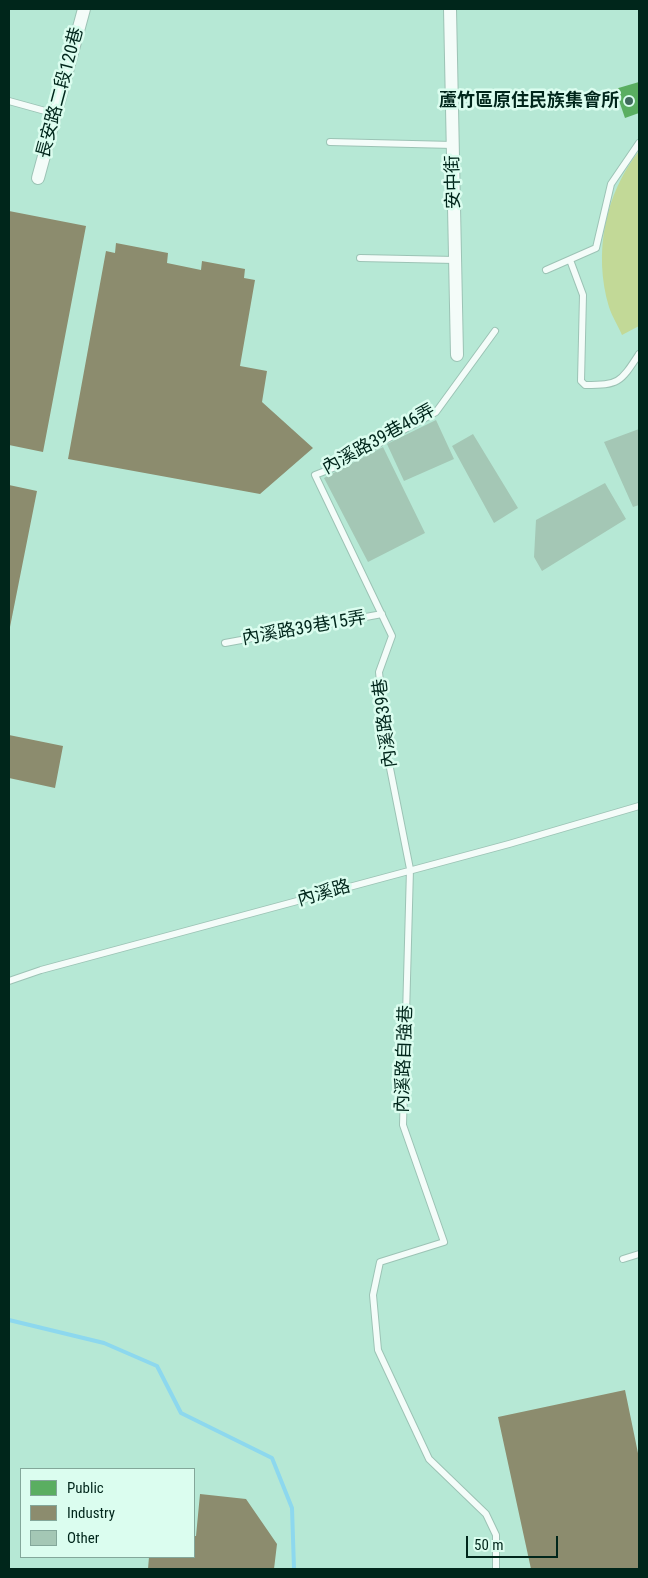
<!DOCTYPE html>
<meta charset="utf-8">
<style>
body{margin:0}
#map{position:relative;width:648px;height:1578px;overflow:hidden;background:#b6e8d5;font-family:"Roboto Condensed",sans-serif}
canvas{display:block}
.frame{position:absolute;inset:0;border:10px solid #00261b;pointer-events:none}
.legend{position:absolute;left:20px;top:1468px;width:175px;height:90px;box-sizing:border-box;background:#dbfdef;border:1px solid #83a79a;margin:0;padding:6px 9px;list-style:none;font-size:15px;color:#00261b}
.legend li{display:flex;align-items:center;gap:10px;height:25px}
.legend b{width:25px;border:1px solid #83a79a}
.scale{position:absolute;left:466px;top:1536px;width:92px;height:22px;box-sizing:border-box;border:2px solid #00261b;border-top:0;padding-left:6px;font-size:15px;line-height:18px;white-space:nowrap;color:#00261b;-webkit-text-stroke:4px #dbfdef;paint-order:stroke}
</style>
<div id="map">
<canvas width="648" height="1578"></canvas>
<div class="frame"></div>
<ul class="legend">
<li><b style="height:14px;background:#5aae61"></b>Public</li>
<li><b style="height:14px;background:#8c8c6e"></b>Industry</li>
<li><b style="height:14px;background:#a4c7b5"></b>Other</li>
</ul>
<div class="scale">50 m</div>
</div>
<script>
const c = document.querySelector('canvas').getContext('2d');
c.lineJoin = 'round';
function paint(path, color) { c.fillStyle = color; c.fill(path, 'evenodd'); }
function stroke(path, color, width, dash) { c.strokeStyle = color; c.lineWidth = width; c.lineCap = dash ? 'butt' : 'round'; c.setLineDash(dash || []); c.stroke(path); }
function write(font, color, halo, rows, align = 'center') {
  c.font = font + ' "Roboto Condensed","Noto Sans TC",sans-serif'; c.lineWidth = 5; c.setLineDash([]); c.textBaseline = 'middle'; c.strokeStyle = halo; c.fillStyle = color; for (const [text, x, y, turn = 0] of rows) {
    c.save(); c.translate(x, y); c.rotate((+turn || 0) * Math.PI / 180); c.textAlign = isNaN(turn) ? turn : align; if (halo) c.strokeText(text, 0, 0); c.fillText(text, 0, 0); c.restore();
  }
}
paint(new Path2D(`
 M 639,151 L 639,326 L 622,335 C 618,326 612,316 609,307 C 593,253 605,194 639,151 Z`), '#c2d997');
paint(new Path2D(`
 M 639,82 L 639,113 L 625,118 L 615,89 Z`), '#5aae61');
paint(new Path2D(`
 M 9,211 L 86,226 L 43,452 L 9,445 Z
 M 116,243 L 168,253 L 167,263 L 201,270 L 202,261 L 245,269 L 244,278 L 255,280 L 240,366 L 267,371 L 262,402 L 313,448 L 260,494 L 68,459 L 106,251 L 115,253 Z
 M 9,485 L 37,491 L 10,627 L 9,627 Z
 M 9,735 L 63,746 L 55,788 L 9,778 Z
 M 625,1390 L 639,1458 L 639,1568 L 531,1569 L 498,1417 Z
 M 200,1494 L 246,1499 L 277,1544 L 274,1569 L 148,1569 L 149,1557 L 194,1557 L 194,1536 L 196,1536 Z`), '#8c8c6e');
stroke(new Path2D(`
 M 9,1320 L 104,1343 L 157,1366 L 181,1413 L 272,1458 L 292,1508 L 294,1569`), '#8dd8ee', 4);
paint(new Path2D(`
 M 436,420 L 454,459 L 404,481 L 387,444 Z
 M 639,429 L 639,505 L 633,507 L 604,442 Z
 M 473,434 L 518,508 L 494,523 L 452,446 Z
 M 383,447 L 425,533 L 368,562 L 324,478 Z
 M 605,483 L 626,519 L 542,571 L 534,557 L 536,520 Z`), '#a4c7b5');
const lane = new Path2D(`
 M 9,101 L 56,114
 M 330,142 L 453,145
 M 360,258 L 455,260
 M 570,260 L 583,295 L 581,381 L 585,385 C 619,385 620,383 639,354
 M 546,270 L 596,248 L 611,184 L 639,143
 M 495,331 L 436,412 L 338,466 L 315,475 L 392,636 L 379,672 L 387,753 L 410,869 L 403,1125 L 444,1242 L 380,1262 L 373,1295 L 378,1350 L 429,1459 L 486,1514 L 496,1535 L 496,1569
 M 225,643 L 382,614
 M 9,981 L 41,970 L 509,844 L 639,806
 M 623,1259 L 639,1254`);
const street = new Path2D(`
 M 450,9 L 457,355
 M 38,178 L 84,9`);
stroke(lane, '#9cc3b5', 8);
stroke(street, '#9cc3b5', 14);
stroke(lane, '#f4fcf9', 6);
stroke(street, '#f4fcf9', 12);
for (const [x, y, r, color] of [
 [629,101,5,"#406a5c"]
]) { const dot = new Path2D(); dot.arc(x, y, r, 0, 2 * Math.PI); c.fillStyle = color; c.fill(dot); stroke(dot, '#dbfdef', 2); }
write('18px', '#00261b', '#dbfdef', [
 ["長安路二段120巷",61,93,-75],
 ["安中街",454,182,-91],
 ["內溪路39巷46弄",379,440,-29],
 ["內溪路39巷15弄",304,629,-10],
 ["內溪路39巷",386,723,-97],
 ["內溪路",324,894,-16],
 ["內溪路自強巷",405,1059,-88]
]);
write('bold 18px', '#00261b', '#dbfdef', [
 ["蘆竹區原住民族集會所",619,101]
], 'right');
</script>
